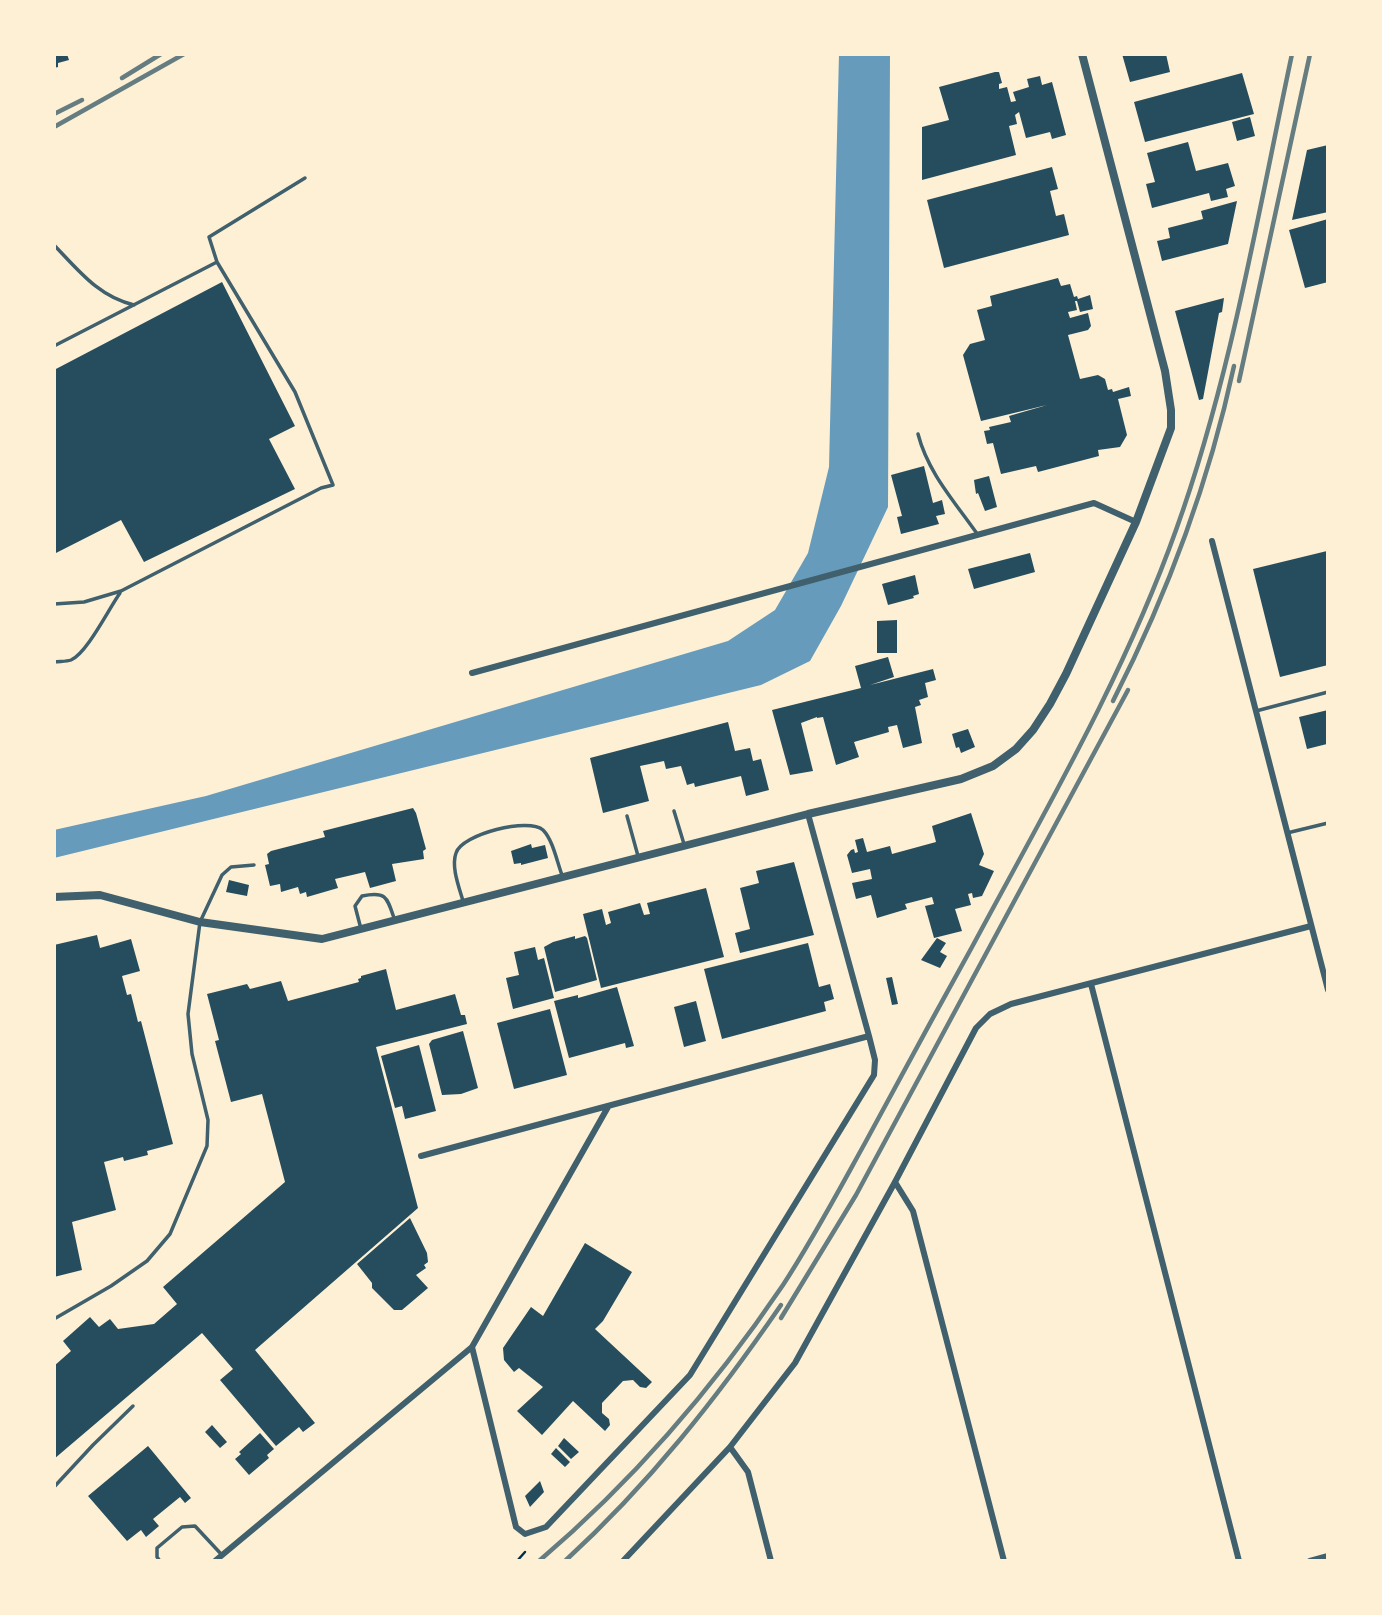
<!DOCTYPE html>
<style>
body{margin:0}
#map{position:relative;width:1382px;height:1615px;overflow:hidden;background:#fdf0d5;font-family:"Golos Text",sans-serif}
canvas{display:block}
.frame{position:absolute;inset:0;border:56px solid #fdf0d5;pointer-events:none}
</style>
<div id="map">
<canvas width="1382" height="1615"></canvas>
<div class="frame"></div>
</div>
<script>
const c = document.querySelector('canvas').getContext('2d');
c.lineJoin = 'round';
function paint(path, color) { c.fillStyle = color; c.fill(path, 'evenodd'); }
function stroke(path, color, width, dash) { c.strokeStyle = color; c.lineWidth = width; c.lineCap = dash ? 'butt' : 'round'; c.setLineDash(dash || []); c.stroke(path); }
paint(new Path2D(`
 M 839,54 L 890,54 L 888,507 L 841,606 L 810,661 L 761,685 L 54,858 L 54,830 L 206,796 L 728,641 L 775,610 L 808,553 L 829,467 Z`), '#669bbc');
paint(new Path2D(`
 M 54,54 L 67,54 L 69,60 L 58,63 L 58,67 L 54,68 Z
 M 1122,54 L 1166,54 L 1170,72 L 1130,82 Z
 M 995,72 L 999,72 L 1002,83 L 999,84 L 999,89 L 1007,87 L 1011,102 L 1016,101 L 1013,92 L 1029,87 L 1027,79 L 1040,76 L 1042,85 L 1052,82 L 1066,135 L 1052,139 L 1050,132 L 1026,138 L 1019,112 L 1015,115 L 1017,124 L 1009,126 L 1016,155 L 922,180 L 922,127 L 949,120 L 939,87 Z
 M 1242,73 L 1254,114 L 1145,142 L 1134,102 Z
 M 1250,117 L 1255,136 L 1237,141 L 1232,122 Z
 M 1188,142 L 1196,171 L 1228,163 L 1235,186 L 1226,189 L 1228,197 L 1211,201 L 1209,193 L 1152,208 L 1146,184 L 1155,182 L 1147,153 Z
 M 1328,145 L 1328,212 L 1292,220 L 1307,150 Z
 M 1052,167 L 1058,189 L 1050,191 L 1056,216 L 1064,214 L 1069,235 L 944,268 L 927,200 Z
 M 1237,201 L 1228,244 L 1162,261 L 1157,241 L 1170,238 L 1168,228 L 1203,219 L 1201,211 Z
 M 1328,219 L 1328,282 L 1305,288 L 1289,230 Z
 M 1058,278 L 1061,286 L 1070,284 L 1074,297 L 1077,296 L 1078,299 L 1090,295 L 1093,309 L 1080,312 L 1077,301 L 1075,301 L 1077,310 L 1068,312 L 1070,318 L 1088,313 L 1091,326 L 1088,330 L 1068,335 L 1080,379 L 1098,375 L 1105,379 L 1108,390 L 1112,389 L 1113,392 L 1129,387 L 1131,396 L 1118,399 L 1127,435 L 1120,447 L 1098,450 L 1099,456 L 1038,472 L 1036,466 L 1001,474 L 993,443 L 987,444 L 984,431 L 990,430 L 989,427 L 1011,422 L 1009,416 L 1047,405 L 981,421 L 963,355 L 970,344 L 985,340 L 977,310 L 992,306 L 990,296 Z
 M 222,282 L 295,426 L 269,439 L 295,489 L 144,562 L 121,520 L 54,554 L 54,370 Z
 M 1224,298 L 1222,312 L 1219,313 L 1203,399 L 1199,400 L 1175,311 Z
 M 924,466 L 933,503 L 942,500 L 945,514 L 936,516 L 939,524 L 901,534 L 897,517 L 902,516 L 891,475 Z
 M 989,476 L 997,507 L 985,511 L 978,493 L 976,494 L 974,480 Z
 M 1327,551 L 1328,665 L 1280,677 L 1253,569 Z
 M 1030,553 L 1035,572 L 974,589 L 968,569 Z
 M 915,575 L 919,594 L 913,596 L 914,598 L 888,605 L 882,584 Z
 M 897,620 L 897,653 L 877,653 L 877,621 Z
 M 888,657 L 894,677 L 870,685 L 933,669 L 936,680 L 925,683 L 928,697 L 919,700 L 921,705 L 915,707 L 922,743 L 903,748 L 897,725 L 888,727 L 889,732 L 854,742 L 859,757 L 836,765 L 823,717 L 817,718 L 817,717 L 801,723 L 813,771 L 790,775 L 772,710 L 861,688 L 855,666 Z
 M 1328,710 L 1327,744 L 1307,749 L 1299,717 Z
 M 728,722 L 735,751 L 750,748 L 753,761 L 761,759 L 769,790 L 746,796 L 741,776 L 695,787 L 694,783 L 687,785 L 681,766 L 666,769 L 664,761 L 640,766 L 649,801 L 603,813 L 590,758 Z
 M 968,729 L 975,747 L 961,753 L 959,747 L 956,748 L 952,734 Z
 M 413,808 L 416,813 L 426,849 L 423,851 L 424,859 L 392,864 L 396,881 L 370,888 L 365,872 L 335,879 L 338,888 L 307,897 L 306,892 L 300,894 L 298,887 L 281,892 L 280,884 L 270,886 L 265,865 L 269,864 L 267,854 L 271,851 L 325,837 L 323,831 Z
 M 971,813 L 984,854 L 979,865 L 994,871 L 982,896 L 973,898 L 972,893 L 968,894 L 971,905 L 955,909 L 962,931 L 934,938 L 925,906 L 934,904 L 932,897 L 905,904 L 907,909 L 877,918 L 871,895 L 856,899 L 852,883 L 872,879 L 870,869 L 852,873 L 847,855 L 851,850 L 854,849 L 855,853 L 858,852 L 855,840 L 863,838 L 867,852 L 890,846 L 892,854 L 936,842 L 932,826 Z
 M 531,844 L 532,848 L 545,845 L 548,858 L 521,865 L 521,863 L 514,864 L 511,851 Z
 M 794,862 L 814,935 L 740,953 L 735,933 L 750,929 L 740,888 L 759,883 L 756,871 Z
 M 229,880 L 249,885 L 247,896 L 226,892 Z
 M 706,888 L 724,957 L 601,988 L 583,914 L 602,909 L 606,925 L 611,923 L 608,912 L 640,903 L 644,915 L 650,914 L 647,903 Z
 M 97,935 L 100,948 L 131,939 L 140,971 L 122,976 L 127,995 L 131,994 L 138,1022 L 141,1021 L 173,1144 L 147,1151 L 148,1155 L 124,1161 L 123,1157 L 104,1162 L 116,1210 L 72,1222 L 82,1270 L 54,1277 L 54,945 Z
 M 575,936 L 575,939 L 585,936 L 587,938 L 597,980 L 555,992 L 544,947 L 553,942 Z
 M 937,938 L 946,943 L 940,952 L 947,956 L 940,968 L 921,960 Z
 M 808,943 L 819,987 L 830,984 L 834,999 L 824,1002 L 826,1011 L 722,1039 L 704,969 Z
 M 535,947 L 538,960 L 544,958 L 554,998 L 513,1009 L 506,978 L 519,975 L 514,952 Z
 M 386,969 L 396,1010 L 455,994 L 461,1015 L 465,1015 L 467,1024 L 376,1047 L 418,1208 L 255,1350 L 315,1423 L 303,1432 L 299,1427 L 276,1446 L 220,1380 L 233,1369 L 202,1333 L 54,1459 L 54,1366 L 71,1351 L 63,1341 L 90,1317 L 99,1327 L 110,1319 L 118,1329 L 154,1324 L 177,1304 L 163,1287 L 285,1182 L 262,1094 L 231,1102 L 215,1041 L 219,1040 L 207,994 L 247,984 L 250,989 L 281,981 L 288,1001 L 359,982 L 358,979 L 361,978 L 361,976 Z
 M 892,977 L 898,1004 L 892,1005 L 886,978 Z
 M 617,987 L 634,1046 L 626,1048 L 625,1043 L 569,1058 L 554,1001 L 578,995 L 578,998 Z
 M 696,1001 L 706,1041 L 684,1047 L 674,1007 Z
 M 550,1009 L 567,1075 L 514,1089 L 497,1023 Z
 M 463,1031 L 478,1088 L 461,1094 L 442,1095 L 429,1044 L 432,1040 Z
 M 419,1045 L 436,1111 L 405,1119 L 402,1106 L 395,1108 L 381,1056 Z
 M 410,1218 L 427,1253 L 428,1262 L 424,1265 L 426,1268 L 416,1275 L 428,1288 L 402,1310 L 394,1310 L 372,1288 L 372,1283 L 357,1264 Z
 M 585,1243 L 632,1272 L 603,1321 L 595,1329 L 652,1382 L 646,1388 L 640,1387 L 633,1380 L 623,1381 L 602,1403 L 602,1413 L 609,1419 L 610,1425 L 605,1431 L 573,1401 L 542,1435 L 517,1411 L 543,1387 L 519,1368 L 514,1372 L 504,1360 L 503,1348 L 531,1307 L 543,1316 Z
 M 212,1425 L 227,1442 L 220,1448 L 205,1432 Z
 M 260,1433 L 274,1449 L 267,1455 L 269,1458 L 249,1475 L 235,1459 L 241,1454 L 239,1452 Z
 M 564,1438 L 579,1452 L 571,1459 L 558,1446 Z
 M 148,1446 L 191,1498 L 185,1503 L 180,1497 L 153,1519 L 159,1526 L 146,1537 L 141,1530 L 127,1541 L 88,1496 Z
 M 556,1448 L 570,1462 L 565,1467 L 551,1454 Z
 M 540,1481 L 544,1492 L 530,1507 L 525,1496 Z`), '#264d5e');
stroke(new Path2D(`
 M 517,1561 L 525,1552`), '#003049', 2.5);
stroke(new Path2D(`
 M 54,245 C 79,271 99,297 134,305
 M 54,346 L 217,262
 M 918,434 C 928,473 955,502 978,535
 M 54,604 L 84,602 L 121,591 L 321,488 L 333,485 L 295,392 L 217,262 L 209,237 L 305,178
 M 54,662 C 59,661 66,662 71,660 C 87,653 108,610 120,593
 M 1256,711 L 1328,692
 M 674,811 L 684,844
 M 627,816 L 638,856
 M 1287,833 L 1328,823
 M 463,901 C 459,887 451,867 456,853 C 462,834 529,817 543,830 C 553,840 557,862 562,875
 M 361,929 L 355,906 L 362,896 C 386,891 387,897 394,918
 M 54,1319 L 111,1286 L 147,1261 L 170,1234 L 207,1146 L 208,1120 L 192,1054 L 188,1014 L 200,922 L 222,875 L 231,867 L 254,865
 M 54,1487 L 93,1445 L 133,1406
 M 160,1561 L 157,1557 L 157,1548 L 182,1527 L 195,1526 L 222,1555`), '#3f606c', 3.5);
stroke(new Path2D(`
 M 1212,541 L 1328,990
 M 472,673 L 1094,503 L 1136,522
 M 1091,984 L 1239,1561
 M 421,1156 L 869,1036
 M 895,1182 L 913,1211 L 1004,1561
 M 472,1347 L 516,1527 L 525,1534 L 546,1527 L 690,1375 L 874,1075 L 875,1060 L 869,1036 L 808,814
 M 730,1447 L 748,1472 L 771,1561
 M 215,1561 L 472,1347 L 608,1107
 M 623,1561 L 730,1447 L 795,1363 L 895,1182 L 976,1028 L 990,1014 L 1011,1004 L 1311,926
 M 1310,1561 L 1328,1556`), '#3f606c', 6);
stroke(new Path2D(`
 M 54,897 L 100,895 L 200,922 L 322,939 L 808,814 L 961,779 L 993,766 L 1016,749 L 1033,730 L 1050,704 L 1066,674 L 1136,522 L 1171,428 L 1171,410 L 1165,371 L 1082,54`), '#3f606c', 8);
stroke(new Path2D(`
 M 122,78 L 161,54
 M 54,114 L 82,100
 M 54,127 L 184,54
 M 1239,381 L 1310,54
 M 1113,701 C 1167,595 1209,482 1234,366
 M 781,1318 L 856,1195 L 1128,690
 M 539,1561 C 633,1481 714,1387 783,1285 C 813,1239 839,1190 865,1143 C 900,1078 936,1012 972,947 C 1045,811 1124,676 1176,530 C 1231,377 1258,213 1292,54
 M 565,1561 C 649,1484 717,1398 781,1305`), '#657d81', 4.5);
</script>
